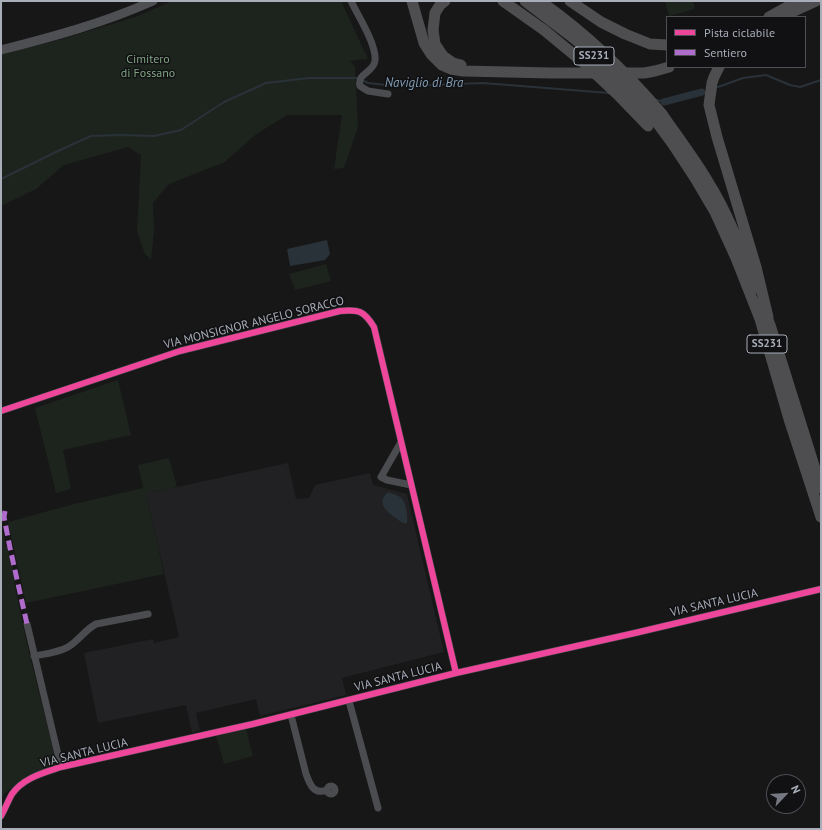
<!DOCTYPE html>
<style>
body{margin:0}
#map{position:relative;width:822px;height:830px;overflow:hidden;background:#171717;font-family:"PT Sans",sans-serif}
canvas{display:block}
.frame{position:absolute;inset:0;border:2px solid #a8adb8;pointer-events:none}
.legend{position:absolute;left:666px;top:16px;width:140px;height:52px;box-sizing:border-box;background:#111113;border:1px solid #4d4f55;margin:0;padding:5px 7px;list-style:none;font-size:12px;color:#a8adb8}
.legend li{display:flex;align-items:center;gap:8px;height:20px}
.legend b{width:20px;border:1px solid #4d4f55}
.north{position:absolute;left:766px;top:774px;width:40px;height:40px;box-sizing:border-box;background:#111113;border:1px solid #4d4f55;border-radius:50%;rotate:65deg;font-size:11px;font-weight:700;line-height:16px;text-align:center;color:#a8adb8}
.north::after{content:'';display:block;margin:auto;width:14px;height:18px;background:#757880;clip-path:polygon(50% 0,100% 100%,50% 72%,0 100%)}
</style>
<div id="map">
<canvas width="822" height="830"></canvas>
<div class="frame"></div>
<ul class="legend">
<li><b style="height:5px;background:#ed469a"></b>Pista ciclabile</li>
<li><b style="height:5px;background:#b06ccc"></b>Sentiero</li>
</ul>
<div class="north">N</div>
</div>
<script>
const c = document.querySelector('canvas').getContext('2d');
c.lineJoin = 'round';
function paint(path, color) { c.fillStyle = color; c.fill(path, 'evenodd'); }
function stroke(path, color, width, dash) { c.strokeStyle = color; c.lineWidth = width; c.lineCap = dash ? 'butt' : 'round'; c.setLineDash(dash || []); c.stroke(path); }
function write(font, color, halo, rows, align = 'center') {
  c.font = font + ' "PT Sans",sans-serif'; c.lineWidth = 3; c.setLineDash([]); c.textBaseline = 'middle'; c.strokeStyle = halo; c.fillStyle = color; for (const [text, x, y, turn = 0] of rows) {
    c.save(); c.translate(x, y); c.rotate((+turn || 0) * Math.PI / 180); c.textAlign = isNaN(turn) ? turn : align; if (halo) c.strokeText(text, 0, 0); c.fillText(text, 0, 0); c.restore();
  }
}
paint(new Path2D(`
 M 288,463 L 296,499 L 309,498 L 315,485 L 370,473 L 373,485 L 407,494 L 444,652 L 342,678 L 346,695 L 260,716 L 256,699 L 196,713 L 200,730 L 192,733 L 186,705 L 98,723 L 84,653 L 153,639 L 154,643 L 179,637 L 146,493 L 177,487 Z`), '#212123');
paint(new Path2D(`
 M 172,1 L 341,1 L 368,59 L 350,61 L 355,66 L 358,127 L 344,168 L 334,169 L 342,115 L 287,115 L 255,135 L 225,162 L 174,182 L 167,186 L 153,203 L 154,231 L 151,260 L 145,254 L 137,231 L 141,155 L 128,147 L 64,165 L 36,189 L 1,206 L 1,54 L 63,39 L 138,16 Z
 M 665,1 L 693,1 L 695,9 L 669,16 Z
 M 326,264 L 331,281 L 295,290 L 289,274 Z
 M 118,380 L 131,435 L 63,450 L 71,489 L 56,493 L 35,408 Z
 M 169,458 L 177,487 L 146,493 L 164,574 L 26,603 L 8,522 L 74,504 L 143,488 L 138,465 Z
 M 3,533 L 6,547 L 7,547 L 16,581 L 14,582 L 27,644 L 57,765 L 25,777 L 4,794 L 1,800 L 1,534 Z
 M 246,729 L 253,756 L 224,764 L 216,736 Z`), '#1d241e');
paint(new Path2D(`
 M 327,240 L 330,254 L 325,260 L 290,266 L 287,249 Z
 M 388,492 C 391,493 396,495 400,497 C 406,500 408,517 407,523 L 403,523 C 392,515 373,506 388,492 Z`), '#2a3239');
stroke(new Path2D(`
 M 362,80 L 368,83 L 386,85 L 432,85 L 483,83 L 609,93
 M 718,87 L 743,78 L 766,75 L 790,85 L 800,87 L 821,80
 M 657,100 L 664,102
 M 1,179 L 58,151 L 91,136 L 120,135 L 154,136 L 181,130 L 224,102 L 266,83 L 309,78 L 358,78`), '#2a3239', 2);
stroke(new Path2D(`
 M 664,102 L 702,92`), '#2a3239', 7);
stroke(new Path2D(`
 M 351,1 C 358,16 377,45 375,61 C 373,73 357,73 360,86 L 368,91 L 388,94
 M 1,411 L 180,351 L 340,311 C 359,309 364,311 374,327 L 456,673
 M 401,442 L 381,477 L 387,480 L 411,485
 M 27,624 L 61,767
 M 34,656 C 45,654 62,652 71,645 C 80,639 86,629 96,624 L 148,614
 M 349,701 L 378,808
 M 291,715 L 306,774 C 310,785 314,795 327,790
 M327 790a4 4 0 1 1 8 0a4 4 0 1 1-8 0Z
 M 1,816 C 5,809 8,801 12,794 C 23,778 43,773 61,767 L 253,724 L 456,673 L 635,633 L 821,589`), '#4b4c50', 7);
stroke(new Path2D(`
 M 1,50 C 52,37 104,23 153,1`), '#4d4f52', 9);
stroke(new Path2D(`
 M 412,1 L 424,43 L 431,54 L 442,65 L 451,69 L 463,71 L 551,73 L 644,73 L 655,71 L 669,67
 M 445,1 L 440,5 L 435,13 L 433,30 L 435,44 L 443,56 L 453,63 L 461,65
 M 503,1 L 544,30
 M 570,1 L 601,22 L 625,34 L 650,44 L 667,45
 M 769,17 L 798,1
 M 781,17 L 816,1
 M 719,67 L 714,77 L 712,83 L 709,105 L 717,137 L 756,267 L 768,317
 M 662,114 C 677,136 693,157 707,180 C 728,213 742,251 756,288
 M 655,120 L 672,143 L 695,178 L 715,212 L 736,258 L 760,319 L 789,419 L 821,517
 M 764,310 L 770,325 L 821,488`), '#4e4e51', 11);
stroke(new Path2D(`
 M 525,1 L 575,39 L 624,86 L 655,120
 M 540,1 C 586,33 626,72 662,114
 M 544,30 L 584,63 L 617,94 L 648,126`), '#4e4e51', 11);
stroke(new Path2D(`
 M 5,511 L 4,517 L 10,548 L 27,624`), '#b06ccc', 5, [10, 5]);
stroke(new Path2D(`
 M 1,411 L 180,351 L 340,311 C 359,309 364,311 374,327 L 456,673
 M 1,816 C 5,809 8,801 12,794 C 23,778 43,773 61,767 L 253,724 L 456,673 L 635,633 L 821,589`), '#ed469a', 6);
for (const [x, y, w] of [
 [594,56,40],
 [767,344,40]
]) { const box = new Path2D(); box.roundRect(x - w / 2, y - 9, w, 18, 3); c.fillStyle = '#111113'; c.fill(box); stroke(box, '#a8adb8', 1); }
write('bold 11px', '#a8adb8', null, [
 ["SS231",594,56],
 ["SS231",767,344]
]);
write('12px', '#7fa381', '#111113', [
 ["Cimitero",148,60],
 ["di Fossano",148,74]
]);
write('12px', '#a8adb8', '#111113', [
 ["VIA MONSIGNOR ANGELO SORACCO",254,323,-14],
 ["VIA SANTA LUCIA",714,603,-13],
 ["VIA SANTA LUCIA",398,677,-14],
 ["VIA SANTA LUCIA",84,753,-14]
]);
write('italic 13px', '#7f9bb3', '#111113', [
 ["Naviglio di Bra",424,83]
]);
</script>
